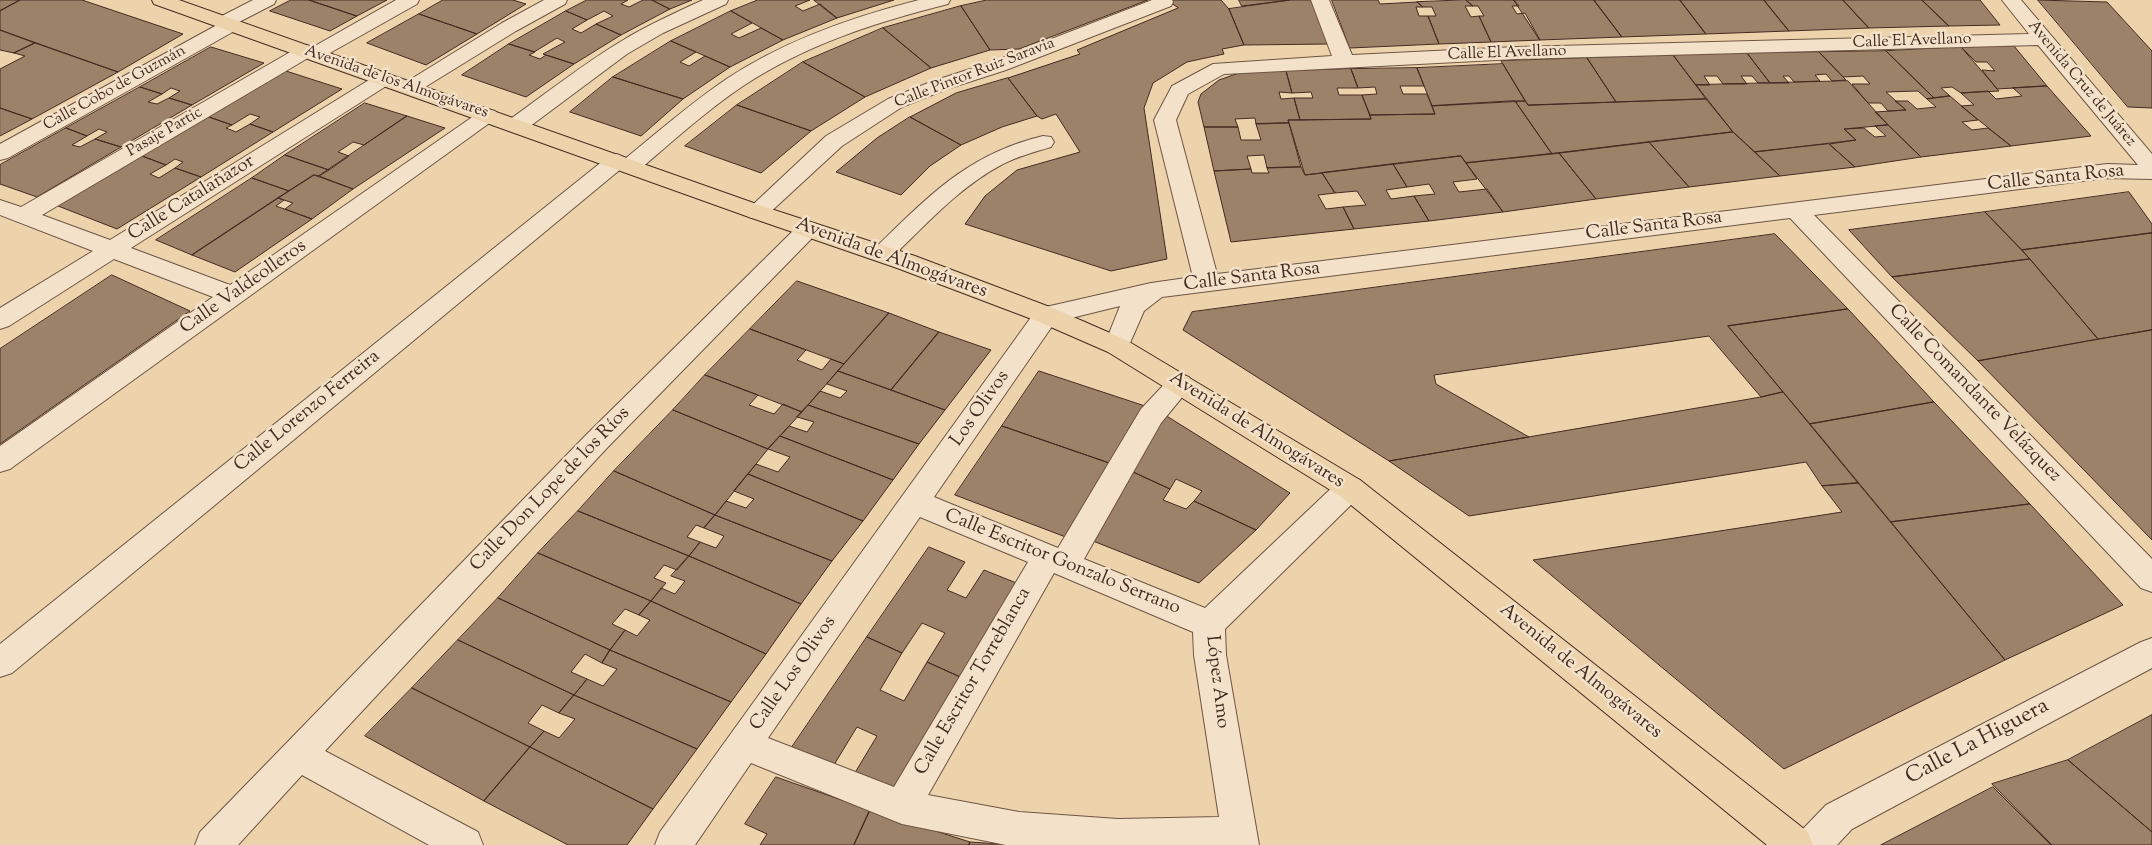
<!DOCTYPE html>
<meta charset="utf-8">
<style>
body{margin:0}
canvas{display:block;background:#edd3ac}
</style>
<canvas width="2152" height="845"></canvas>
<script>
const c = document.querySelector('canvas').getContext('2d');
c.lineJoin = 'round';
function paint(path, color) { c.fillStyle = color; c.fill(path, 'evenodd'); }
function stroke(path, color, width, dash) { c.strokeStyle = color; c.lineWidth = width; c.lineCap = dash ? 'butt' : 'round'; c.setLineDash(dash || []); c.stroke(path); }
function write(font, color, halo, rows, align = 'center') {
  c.font = font + ' "Sorts Mill Goudy",serif'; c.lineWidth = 5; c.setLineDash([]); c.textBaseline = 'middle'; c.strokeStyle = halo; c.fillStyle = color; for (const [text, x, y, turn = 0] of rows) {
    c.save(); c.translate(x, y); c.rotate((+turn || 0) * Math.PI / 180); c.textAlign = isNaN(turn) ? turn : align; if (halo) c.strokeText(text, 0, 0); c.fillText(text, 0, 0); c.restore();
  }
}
const building = new Path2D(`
 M 0,0 L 20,0 L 0,11 Z
 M 20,0 L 82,0 L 183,34 L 118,72 L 0,30 L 0,11 Z
 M 291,0 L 309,0 L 357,16 L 330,31 L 270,11 Z
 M 309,0 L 387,0 L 357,16 Z
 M 443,0 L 513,0 L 526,4 L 477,34 L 419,14 Z
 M 587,0 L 628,0 L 621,4 L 629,7 L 643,0 L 652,0 L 670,9 L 621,35 L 596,24 L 613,16 L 604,11 L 587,20 L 566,11 Z
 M 652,0 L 692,0 L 670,9 Z
 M 758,0 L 810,0 L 795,6 L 803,11 L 820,4 L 837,18 L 783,40 L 731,11 Z
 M 814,0 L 894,0 L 837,18 Z
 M 987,0 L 1148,0 L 1019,49 L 990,50 L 961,6 Z
 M 1167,0 L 1221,0 L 1229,9 L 1244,45 L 1222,49 L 1224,54 L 1187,62 L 1153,83 L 1144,108 L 1167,259 L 1111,271 L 965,224 L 985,196 L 1017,170 L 1080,152 L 1056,114 L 1042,119 L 1037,116 L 1008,78 L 1080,54 L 1077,50 L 1178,8 Z
 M 1239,0 L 1290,0 L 1242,6 Z
 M 1290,0 L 1311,0 L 1329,44 L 1244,45 L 1229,9 Z
 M 1332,0 L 1378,0 L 1380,4 L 1417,2 L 1423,7 L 1416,7 L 1419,16 L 1428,16 L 1439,44 L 1350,48 Z
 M 1466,0 L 1514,0 L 1519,6 L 1512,6 L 1517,14 L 1525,13 L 1540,40 L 1491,42 L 1479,16 L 1484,16 L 1478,6 L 1473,6 Z
 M 1466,0 L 1473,6 L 1465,6 L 1471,17 L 1479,16 L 1491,42 L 1439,44 L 1428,16 L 1436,16 L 1432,7 L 1423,7 L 1417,2 Z
 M 1514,0 L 1594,0 L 1622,37 L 1540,40 Z
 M 1594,0 L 1680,0 L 1706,34 L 1622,37 Z
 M 1680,0 L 1764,0 L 1789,31 L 1706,34 Z
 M 1764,0 L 1843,0 L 1869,28 L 1789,31 Z
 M 1843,0 L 1922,0 L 1949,26 L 1869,28 Z
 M 1922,0 L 1980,0 L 2000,25 L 1949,26 Z
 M 2038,0 L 2107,2 L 2152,51 L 2152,108 L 2128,107 Z
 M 961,6 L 990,50 L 931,68 L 883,28 Z
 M 566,11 L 587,20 L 572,29 L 581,33 L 596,24 L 621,35 L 574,64 L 543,54 L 565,42 L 557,38 L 534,52 L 509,44 Z
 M 731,11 L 752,23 L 731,34 L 739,38 L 761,28 L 783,40 L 730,67 L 671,41 Z
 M 419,14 L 477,34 L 426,65 L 367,43 Z
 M 883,28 L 931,68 L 865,97 L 803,62 Z
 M 0,30 L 35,43 L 14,53 L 0,50 Z
 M 671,41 L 696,52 L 680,62 L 689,66 L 705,56 L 730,67 L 683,99 L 613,77 Z
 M 35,43 L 118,72 L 32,119 L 0,108 L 0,69 L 25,56 L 14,53 Z
 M 509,44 L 535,52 L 529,55 L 540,59 L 546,55 L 574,64 L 526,97 L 462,75 Z
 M 2014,46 L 2047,86 L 1997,89 L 1982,70 L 1995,71 L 1987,62 L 1976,62 L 1961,47 Z
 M 211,47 L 264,63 L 192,105 L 169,98 L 180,91 L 171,88 L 162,94 L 140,87 Z
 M 1961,47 L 1999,91 L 1961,93 L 1952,87 L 1941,88 L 1950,96 L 1934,98 L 1886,51 Z
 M 1886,51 L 1934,98 L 1927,99 L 1918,91 L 1886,92 L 1906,110 L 1888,111 L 1881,103 L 1868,103 L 1852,84 L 1870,84 L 1863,76 L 1843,77 L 1819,52 Z
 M 1819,52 L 1846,80 L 1832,81 L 1826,74 L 1815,75 L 1820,81 L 1794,82 L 1789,76 L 1783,76 L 1789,83 L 1770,83 L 1747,53 Z
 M 1747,53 L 1770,83 L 1758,83 L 1752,76 L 1741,76 L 1747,84 L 1723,84 L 1717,76 L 1704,76 L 1710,85 L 1696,85 L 1673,55 Z
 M 1673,55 L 1706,99 L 1616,102 L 1587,58 Z
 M 1587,58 L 1616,102 L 1528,105 L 1501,61 Z
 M 803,62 L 865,97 L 811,131 L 737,105 Z
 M 1503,64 L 1525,101 L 1432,106 L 1417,68 Z
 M 1417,68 L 1424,86 L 1400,86 L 1403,94 L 1427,94 L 1435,114 L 1370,115 L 1362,95 L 1377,94 L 1375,87 L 1358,88 L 1351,69 Z
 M 1351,69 L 1358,88 L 1337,88 L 1339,95 L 1362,95 L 1371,119 L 1300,120 L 1294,98 L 1313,98 L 1311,92 L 1292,93 L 1286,71 Z
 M 286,71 L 342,89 L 273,132 L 250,124 L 260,117 L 250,114 L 232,125 L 209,117 Z
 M 1254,71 L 1286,71 L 1292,93 L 1279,92 L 1281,99 L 1294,98 L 1300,120 L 1288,120 L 1289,123 L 1256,124 L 1255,118 L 1235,119 L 1238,127 L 1204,127 L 1198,102 L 1201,94 L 1219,80 L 1236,74 Z
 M 613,77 L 683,99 L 641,136 L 570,112 Z
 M 1008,78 L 1037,116 L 1002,127 L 961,145 L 910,117 L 956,93 Z
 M 1848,81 L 1888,125 L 1844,129 L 1856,140 L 1755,152 L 1733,132 L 1696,85 Z
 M 2047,86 L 2091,136 L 2011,146 L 1961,106 L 1974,105 L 1961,93 L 1988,91 L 1996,99 L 2022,96 L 2013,88 Z
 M 140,87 L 162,94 L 148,102 L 157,104 L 169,98 L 192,105 L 121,147 L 95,139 L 107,132 L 99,129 L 87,136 L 66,128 Z
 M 1950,96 L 1978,120 L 1962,122 L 1972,130 L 1988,128 L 2011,146 L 1921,157 L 1875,112 L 1906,110 L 1895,101 L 1908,101 L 1917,109 L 1936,107 L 1927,99 Z
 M 1706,99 L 1733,132 L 1552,154 L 1515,101 L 1525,101 L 1528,105 Z
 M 1515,101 L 1552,154 L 1466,163 L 1461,156 L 1305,175 L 1288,120 L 1371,119 L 1370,115 L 1435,114 L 1432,106 Z
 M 365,103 L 407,116 L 364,145 L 353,142 L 338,152 L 349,156 L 329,170 L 285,155 Z
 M 737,105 L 811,131 L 761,173 L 685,146 Z
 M 0,108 L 32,119 L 0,136 Z
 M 407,116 L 445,128 L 353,189 L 319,176 Z
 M 209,117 L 232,125 L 226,128 L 236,132 L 250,124 L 273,132 L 201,177 L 175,168 L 183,162 L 175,159 L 166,165 L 142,156 Z
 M 910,117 L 961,145 L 930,166 L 901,195 L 836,172 L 877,138 Z
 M 1289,123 L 1301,167 L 1267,168 L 1264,155 L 1247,156 L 1251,169 L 1214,171 L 1204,127 L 1238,127 L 1241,140 L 1261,140 L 1256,124 Z
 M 1888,125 L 1921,157 L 1855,167 L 1829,144 L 1856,140 L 1844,129 L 1864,128 L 1875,137 L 1886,136 L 1875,126 Z
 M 66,128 L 87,136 L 72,145 L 80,147 L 95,139 L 121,147 L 37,197 L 0,184 L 0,165 Z
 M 1733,132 L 1780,176 L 1689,187 L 1649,142 Z
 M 1649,142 L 1689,187 L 1596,199 L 1559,153 Z
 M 1829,144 L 1855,167 L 1780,176 L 1755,152 Z
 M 1559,153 L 1596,199 L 1503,212 L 1466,163 Z
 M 285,155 L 329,170 L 319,176 L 314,175 L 289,191 L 252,178 Z
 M 142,156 L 166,165 L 150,174 L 159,178 L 175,168 L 201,177 L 117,229 L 58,206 Z
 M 1461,156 L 1477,179 L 1453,182 L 1459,192 L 1487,189 L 1503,212 L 1429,221 L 1414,196 L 1435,194 L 1429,184 L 1407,187 L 1393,164 Z
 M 1393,164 L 1407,187 L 1386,190 L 1391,199 L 1414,196 L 1429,221 L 1354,229 L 1343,207 L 1366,205 L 1357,191 L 1335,193 L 1322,173 Z
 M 1301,167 L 1305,175 L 1322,173 L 1335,193 L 1318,195 L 1326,209 L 1343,207 L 1354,229 L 1231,242 L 1214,171 L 1251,169 L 1252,173 L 1269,173 L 1267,168 Z
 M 314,175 L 353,189 L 312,219 L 285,209 L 293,203 L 278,198 Z
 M 252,178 L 289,191 L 192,255 L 156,240 Z
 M 2129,192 L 2152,224 L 2152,233 L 2022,250 L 1985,212 Z
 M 278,198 L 284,200 L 276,206 L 312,219 L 235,272 L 192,255 Z
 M 1985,212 L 2030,259 L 1892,277 L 1849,230 Z
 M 2152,233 L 2152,330 L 2098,339 L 2022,250 Z
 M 1775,234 L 1848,309 L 1728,326 L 1783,392 L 1761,397 L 1709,336 L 1434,375 L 1436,384 L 1529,437 L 1389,461 L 1183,330 L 1192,312 Z
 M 2030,259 L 2098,339 L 1978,361 L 1892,277 Z
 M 112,275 L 190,311 L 0,444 L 0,349 Z
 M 797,281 L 889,313 L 844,364 L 750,329 Z
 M 1848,309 L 1934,402 L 1810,424 L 1728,326 Z
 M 889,313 L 939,332 L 891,390 L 838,371 Z
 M 750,329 L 806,350 L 797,360 L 822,370 L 831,359 L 844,364 L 802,412 L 705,375 Z
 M 2152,330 L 2152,540 L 1978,361 Z
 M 939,332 L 991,350 L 945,410 L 891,390 Z
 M 838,371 L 891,390 L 945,410 L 919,444 L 808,405 L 820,391 L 840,398 L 847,391 L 827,384 Z
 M 1039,371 L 1148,407 L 1115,465 L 1002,426 Z
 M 705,375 L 758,395 L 749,405 L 774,414 L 783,404 L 802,412 L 768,449 L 673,410 Z
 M 1783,392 L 1858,483 L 1822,486 L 1806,462 L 1469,516 L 1389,461 L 1761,397 Z
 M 1934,402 L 2030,504 L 1891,522 L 1810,424 Z
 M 808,405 L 919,444 L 893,480 L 780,436 L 789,426 L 807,432 L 814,422 L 797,417 Z
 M 673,410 L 768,449 L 715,515 L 614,471 Z
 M 1165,415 L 1290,493 L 1256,530 L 1194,501 L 1202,491 L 1176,479 L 1170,489 L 1133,472 Z
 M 1002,426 L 1115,465 L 1071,539 L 955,495 Z
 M 780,436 L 893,480 L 863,521 L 748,474 L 756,464 L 778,472 L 790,457 L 768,449 Z
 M 614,471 L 715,515 L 704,528 L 696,525 L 687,537 L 700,542 L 689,556 L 578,511 Z
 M 1133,472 L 1170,489 L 1163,500 L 1186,509 L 1194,501 L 1256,530 L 1199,583 L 1093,541 Z
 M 748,474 L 863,521 L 832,561 L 715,515 L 726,501 L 746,508 L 754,499 L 734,491 Z
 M 1858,483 L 2005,660 L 1784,769 L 1533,560 L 1842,512 L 1822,486 Z
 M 2030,504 L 2123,605 L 2005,660 L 1891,522 Z
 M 578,511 L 689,556 L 677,570 L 664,565 L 654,578 L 666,583 L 651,601 L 538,553 Z
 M 715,515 L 832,561 L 801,604 L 689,556 L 700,542 L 716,548 L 724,536 L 704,528 Z
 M 929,547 L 965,562 L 947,590 L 966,598 L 984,570 L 1024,586 L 967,680 L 927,662 L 945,633 L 922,623 L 902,653 L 867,637 Z
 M 538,553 L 651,601 L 639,615 L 625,609 L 612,624 L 625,630 L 610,650 L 498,598 Z
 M 689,556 L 801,604 L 766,654 L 651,601 L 661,588 L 675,594 L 685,581 L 671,576 Z
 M 498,598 L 610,650 L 602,663 L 585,654 L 571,672 L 587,679 L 574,695 L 458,640 Z
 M 651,601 L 766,654 L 731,702 L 610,650 L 625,630 L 637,636 L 650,620 L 639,615 Z
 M 867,637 L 902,653 L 880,690 L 904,701 L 927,662 L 967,680 L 898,796 L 853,776 L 877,736 L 857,727 L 832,768 L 790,750 Z
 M 458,640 L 574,695 L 559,713 L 542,705 L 528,723 L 544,731 L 530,747 L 412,688 Z
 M 610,650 L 731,702 L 697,749 L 574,695 L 587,679 L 603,686 L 617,669 L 602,663 Z
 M 412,688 L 530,747 L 484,801 L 365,736 Z
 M 574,695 L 697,749 L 653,809 L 530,747 L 544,731 L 559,738 L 575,719 L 559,713 Z
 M 2152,715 L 2152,832 L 2068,760 Z
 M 530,747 L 653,809 L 627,845 L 568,845 L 484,801 Z
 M 2068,760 L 2152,832 L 2152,845 L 2052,845 L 1992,784 Z
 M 776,777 L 870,810 L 854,845 L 760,845 L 767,834 L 745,824 Z
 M 1993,787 L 2051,845 L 1881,845 Z
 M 870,810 L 970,842 L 969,845 L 854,845 Z
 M 970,842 L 1016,845 L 969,845 Z`);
paint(building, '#9c8269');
stroke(building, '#442b21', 1);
const minor = new Path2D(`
 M 253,0 L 276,0 L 274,4 L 239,22 L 241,25 L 238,29 L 8,158 L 0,160 L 0,144 L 217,25 L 215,22 L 218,18 Z
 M 396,0 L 419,0 L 417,4 L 321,58 L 314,60 L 308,58 L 42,215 L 110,240 L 377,75 L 384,73 L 391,75 L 394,79 L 391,83 L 131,248 L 230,285 L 481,111 L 488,109 L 495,111 L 499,115 L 495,119 L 10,469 L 0,472 L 0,446 L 213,297 L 114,259 L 9,326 L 0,329 L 0,308 L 93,251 L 0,215 L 0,200 L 21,207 L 299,47 L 306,45 L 313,47 Z
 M 544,0 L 567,0 L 565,4 L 516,31 L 417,92 L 410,94 L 403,92 L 400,88 L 403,84 L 502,23 Z
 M 703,0 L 728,0 L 726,4 L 663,33 L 627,54 L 525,130 L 517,131 L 509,130 L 506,125 L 509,120 C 547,93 584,63 625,39 C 650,24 677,12 703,0 Z
 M 919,0 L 950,0 L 948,4 C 876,22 805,45 743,86 C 706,111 673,141 639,170 L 631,172 L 622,168 L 12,673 L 0,677 L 0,644 L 609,156 L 617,154 L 626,158 C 659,131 692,102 728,78 C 786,40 852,17 919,0 Z
 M 1152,0 L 1172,0 L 1173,2 L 1171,6 L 1006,70 L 947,89 L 902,107 L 842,146 L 765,217 L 757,219 L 749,217 L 745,212 L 826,136 L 888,99 L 933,81 L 992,62 Z
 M 1311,0 L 1329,0 L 1352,55 L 1516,47 L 2029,34 L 2002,0 L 2021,0 L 2152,154 L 2152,179 L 2107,178 L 1814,215 L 2152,559 L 2152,592 L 2141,588 L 1790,218 L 1162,297 L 1144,311 L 1126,352 L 1117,355 L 1108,352 L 1104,346 L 1120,306 L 1055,322 L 934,497 L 1058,548 L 1141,409 L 1171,377 L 1180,374 L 1189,377 L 1193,384 L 1161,423 L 1084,559 L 1205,608 L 1340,480 L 1350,477 L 1360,480 L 1364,488 L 1360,496 L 1225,629 L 1226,655 L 1259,845 L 1006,845 L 902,824 L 751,763 L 695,845 L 655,845 L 660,832 L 1037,309 L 1151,283 L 1193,277 L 1154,120 L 1172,86 L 1213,64 L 1332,56 ZM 2038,45 L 2138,165 L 2107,164 L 1217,274 L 1176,120 L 1188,94 L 1224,74 L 1516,59 ZM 920,517 L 1028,562 L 894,787 L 768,738 ZM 1054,573 L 1193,632 L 1194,655 L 1219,817 L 1118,819 L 1019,812 L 928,795 Z
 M 1043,136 L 1051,137 L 1054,142 L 1051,147 C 1034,152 1016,157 1001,165 C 958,188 925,226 890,259 L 882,262 L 874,259 L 870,254 L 874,249 C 928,197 967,154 1043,136 Z
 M 808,222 L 816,224 L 820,229 L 816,234 L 606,449 L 325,751 L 478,832 L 483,845 L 429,845 L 302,775 L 238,845 L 195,845 L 200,832 L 586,435 L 800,224 Z
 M 2152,638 L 2152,668 L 1852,829 L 1837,845 L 1795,845 L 1800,832 L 1826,805 L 2141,642 Z`);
const major = new Path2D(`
 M 152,0 L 179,0 L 765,207 L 915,256 L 1055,309 L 1126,340 L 1360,480 L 1808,832 L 1813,845 L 1767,845 L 1340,496 L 1108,352 L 1037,321 L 897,268 L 749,217 L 154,4 Z`);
stroke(minor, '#6e5544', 2);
stroke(major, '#442b21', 2);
paint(minor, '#f3e2c9');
paint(major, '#edd3ac');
write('16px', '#442b21', '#f3e2c9', [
 ["Calle El Avellano",1912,42,-2],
 ["Calle El Avellano",1507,54,-2],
 ["Calle Pintor Ruiz Saravia",975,74,-21],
 ["Avenida de los Almogávares",396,83,19],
 ["Avenida Cruz de Juárez",2081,84,50],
 ["Calle Cobo de Guzmán",115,89,-29],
 ["Pasaje Partic",165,133,-30]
]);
write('19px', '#442b21', '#f3e2c9', [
 ["Calle Santa Rosa",2056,179,-6],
 ["Calle Catalañazor",192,199,-32],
 ["Calle Santa Rosa",1654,227,-7],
 ["Avenida de Almogávares",891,259,20],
 ["Calle Santa Rosa",1252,278,-7],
 ["Calle Valdeolleros",244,288,-35],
 ["Calle Comandante Velázquez",1974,394,46],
 ["Los Olivos",981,409,-55],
 ["Calle Lorenzo Ferreira",308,412,-39],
 ["Avenida de Almogávares",1256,431,32],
 ["Calle Don Lope de los Ríos",551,490,-46],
 ["Calle Escritor Gonzalo Serrano",1062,563,22],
 ["Avenida de Almogávares",1580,672,39],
 ["Calle Los Olivos",794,674,-55],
 ["Calle Escritor Torreblanca",974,682,-60],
 ["López Amo",1216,682,83]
]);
write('22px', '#442b21', '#f3e2c9', [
 ["Calle La Higuera",1978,743,-28]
]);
</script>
